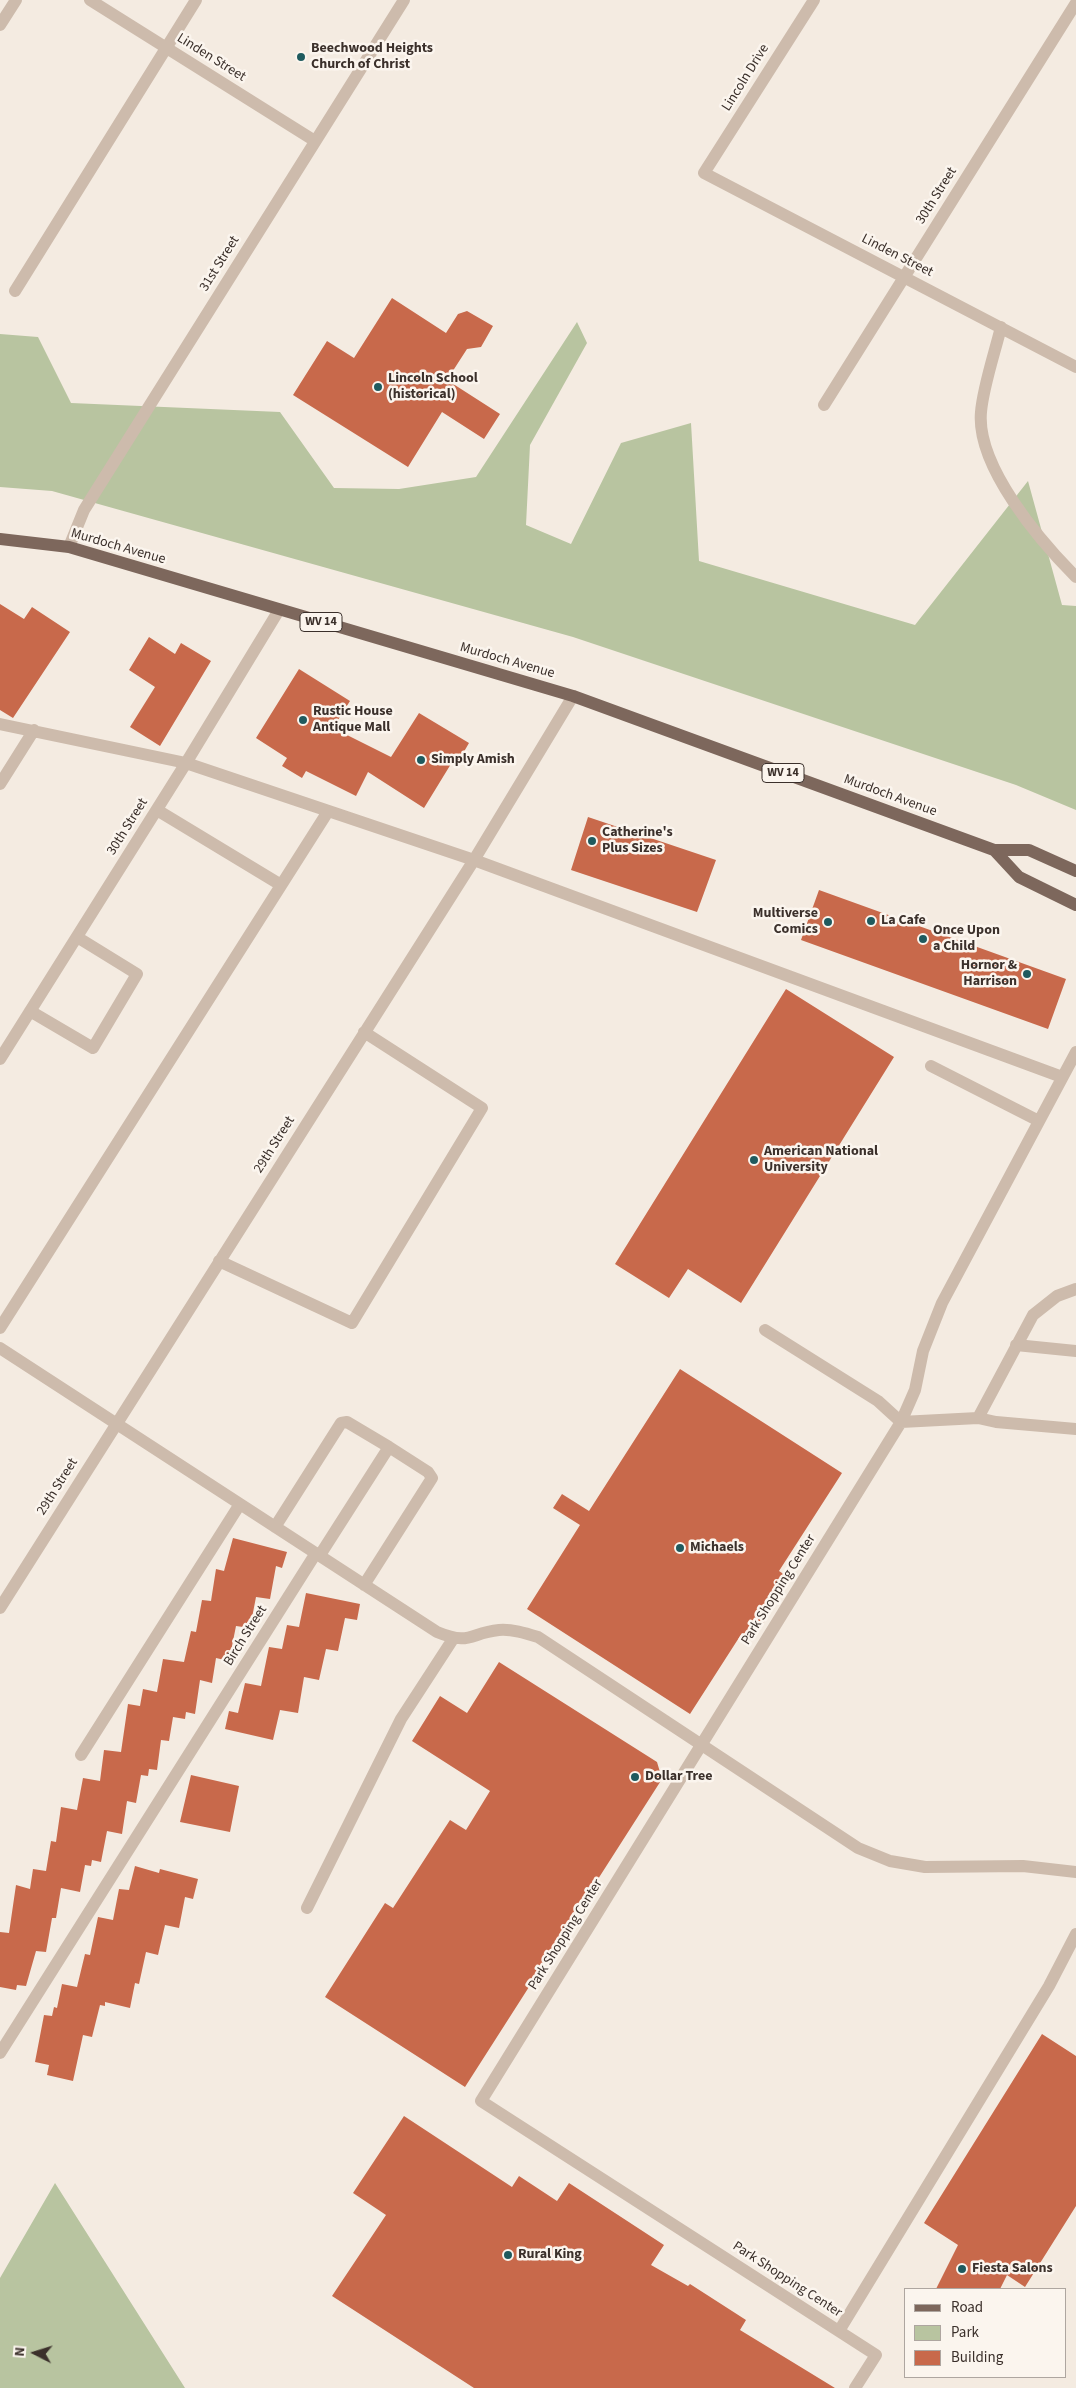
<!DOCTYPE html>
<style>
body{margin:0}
#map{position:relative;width:1076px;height:2388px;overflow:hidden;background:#f4ebe1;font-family:"Source Sans 3",sans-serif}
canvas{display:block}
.legend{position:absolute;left:904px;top:2288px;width:162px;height:90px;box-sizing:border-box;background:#fbf5ee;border:1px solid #aea6a0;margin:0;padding:6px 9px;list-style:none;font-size:15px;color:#3b302b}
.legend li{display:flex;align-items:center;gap:10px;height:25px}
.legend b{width:25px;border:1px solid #aea6a0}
.north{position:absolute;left:10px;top:2328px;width:50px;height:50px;-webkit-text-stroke:4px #fbf5ee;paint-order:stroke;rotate:275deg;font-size:14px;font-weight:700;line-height:20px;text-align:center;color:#3b302b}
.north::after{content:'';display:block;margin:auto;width:18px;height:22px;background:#3b302b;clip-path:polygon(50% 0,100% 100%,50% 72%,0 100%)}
</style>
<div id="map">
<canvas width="1076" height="2388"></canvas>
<ul class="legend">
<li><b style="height:6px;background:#7d675c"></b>Road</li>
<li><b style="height:14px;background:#b8c4a0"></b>Park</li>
<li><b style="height:14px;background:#c8694b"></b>Building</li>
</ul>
<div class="north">N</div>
</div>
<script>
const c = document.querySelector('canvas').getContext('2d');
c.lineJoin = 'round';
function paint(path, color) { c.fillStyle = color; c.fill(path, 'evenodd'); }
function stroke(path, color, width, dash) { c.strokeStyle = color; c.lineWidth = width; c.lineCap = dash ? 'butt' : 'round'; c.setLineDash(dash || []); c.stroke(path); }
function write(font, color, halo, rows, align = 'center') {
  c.font = font + ' "Source Sans 3",sans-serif'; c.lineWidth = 5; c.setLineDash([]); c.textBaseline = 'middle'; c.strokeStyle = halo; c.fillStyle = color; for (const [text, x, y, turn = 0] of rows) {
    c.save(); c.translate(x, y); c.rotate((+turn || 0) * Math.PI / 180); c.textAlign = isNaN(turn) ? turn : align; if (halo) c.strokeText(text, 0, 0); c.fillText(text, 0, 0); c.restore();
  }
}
paint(new Path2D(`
 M 577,322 L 587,343 L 530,445 L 526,525 L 571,544 L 621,443 L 691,423 L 699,561 L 915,625 L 1028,481 L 1062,605 L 1076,606 L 1076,810 L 1016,785 L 573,637 L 52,491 L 0,487 L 0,334 L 38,337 L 71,403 L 280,412 L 334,488 L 399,489 L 476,477 Z
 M 55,2183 L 185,2388 L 0,2388 L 0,2278 Z`), '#b8c4a0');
paint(new Path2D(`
 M 392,298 L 446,333 L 458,314 L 467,311 L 493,326 L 481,347 L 467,349 L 447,380 L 500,414 L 484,439 L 442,412 L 408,467 L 293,395 L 327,341 L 354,358 Z
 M 0,604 L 24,619 L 32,607 L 70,632 L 13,718 L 0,710 Z
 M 149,637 L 175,654 L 181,643 L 211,661 L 160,746 L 130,727 L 155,687 L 129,670 Z
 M 299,669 L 350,701 L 333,728 L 391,757 L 419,713 L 469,743 L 458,762 L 454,759 L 424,808 L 368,772 L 356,796 L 306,771 L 302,778 L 282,766 L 287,758 L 256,738 Z
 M 588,817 L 716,860 L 697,912 L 571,870 Z
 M 819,890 L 1066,979 L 1048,1029 L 801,940 Z
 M 786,989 L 894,1057 L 741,1303 L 688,1269 L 669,1298 L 615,1264 Z
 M 680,1369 L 842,1473 L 779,1571 L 791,1579 L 753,1640 L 742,1633 L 690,1714 L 527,1609 L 580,1525 L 553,1508 L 562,1494 L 589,1511 Z
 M 233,1538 L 287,1552 L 282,1568 L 276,1566 L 270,1599 L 256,1597 L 250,1628 L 236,1626 L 229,1661 L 216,1658 L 212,1683 L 200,1680 L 195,1714 L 186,1712 L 185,1719 L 173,1717 L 169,1741 L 161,1740 L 157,1770 L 149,1769 L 148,1776 L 141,1775 L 136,1803 L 127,1801 L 122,1834 L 107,1831 L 101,1862 L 92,1860 L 91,1866 L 85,1865 L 80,1892 L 61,1888 L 56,1918 L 52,1918 L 46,1952 L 36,1951 L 26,1986 L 17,1985 L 16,1990 L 0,1987 L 0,1932 L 9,1933 L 16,1885 L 30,1889 L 33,1869 L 46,1871 L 51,1841 L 56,1842 L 61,1807 L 77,1810 L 83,1778 L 100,1781 L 104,1750 L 121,1752 L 128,1704 L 140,1706 L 143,1689 L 157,1692 L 163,1659 L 184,1662 L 191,1631 L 196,1632 L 202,1600 L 211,1601 L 216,1569 L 224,1571 Z
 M 306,1593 L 360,1604 L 357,1620 L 345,1618 L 338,1651 L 326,1649 L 319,1680 L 304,1677 L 298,1713 L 280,1710 L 273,1740 L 225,1729 L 229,1711 L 238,1713 L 245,1683 L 261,1686 L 269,1647 L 282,1649 L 287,1625 L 299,1627 Z
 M 499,1662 L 657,1762 L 662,1779 L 465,2087 L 325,1997 L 385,1903 L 393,1908 L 450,1820 L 466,1830 L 490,1791 L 412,1741 L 440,1696 L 467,1713 Z
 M 191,1775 L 239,1786 L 230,1832 L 180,1822 Z
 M 135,1866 L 159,1873 L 160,1869 L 198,1879 L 193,1899 L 185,1897 L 179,1928 L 165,1925 L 158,1955 L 146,1952 L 139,1984 L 135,1983 L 130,2008 L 105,2002 L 105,2006 L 100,2005 L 92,2037 L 83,2035 L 73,2081 L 47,2075 L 49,2065 L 35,2062 L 44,2015 L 52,2016 L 54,2007 L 57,2008 L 62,1984 L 77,1987 L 85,1954 L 90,1955 L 98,1917 L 113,1920 L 119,1889 L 129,1890 Z
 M 1042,2034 L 1076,2056 L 1076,2206 L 1025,2287 L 1007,2275 L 1000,2289 L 936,2289 L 958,2245 L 924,2223 Z
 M 404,2116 L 512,2187 L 519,2176 L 557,2201 L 569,2183 L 664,2245 L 651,2265 L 688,2286 L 690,2284 L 746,2320 L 740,2330 L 835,2388 L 474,2388 L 332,2296 L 386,2215 L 353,2193 Z`), '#c8694b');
stroke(new Path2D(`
 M 90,0 L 315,141
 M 814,0 L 704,173 L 1076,367
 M 0,25 L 16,0
 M 15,291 L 196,0
 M 1001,327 C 995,352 983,387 981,412 C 976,466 1040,541 1076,577
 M 824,405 L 1076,3
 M 69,547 L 84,510 L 404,0
 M 0,724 L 186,763 L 474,860 L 1062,1077
 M 0,784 L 34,730
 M 157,810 L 281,885
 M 30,1011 L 93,1048 L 137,974 L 77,937
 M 0,1059 L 186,763 L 279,610
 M 931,1066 L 1039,1121
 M 219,1261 L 352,1323 L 482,1108 L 364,1032
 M 0,1328 L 327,813
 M 765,1330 L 878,1401 L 901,1422 L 978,1418 L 996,1422 L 1076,1429
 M 1016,1345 L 1076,1351
 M 0,1348 L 437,1632 C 471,1646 469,1633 499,1630 C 512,1629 525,1633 538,1637 L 858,1848 L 890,1861 L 925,1867 L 1023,1866 L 1076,1872
 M 978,1418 L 1033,1315 L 1057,1296 L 1076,1289
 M 275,1527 L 341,1423 L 347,1422 L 389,1447 L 320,1555
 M 364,1585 L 432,1478 L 428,1472 L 389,1447
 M 0,1608 L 474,860 L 573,696
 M 81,1755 L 240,1504
 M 307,1908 L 401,1719 L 453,1639
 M 0,2053 L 316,1553
 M 839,2331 L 1049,1986 L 1076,1934
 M 855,2388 L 876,2355 L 481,2101 L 901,1422 L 915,1390 L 923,1351 L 942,1303 L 1076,1052`), '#cdbbac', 12);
stroke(new Path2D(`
 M 0,539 L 69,547 L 573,696 L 994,850 L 1029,850 L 1076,871
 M 994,850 L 1019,877 L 1076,905`), '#7d675c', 12);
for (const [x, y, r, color] of [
 [301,57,5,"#1f5a5e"],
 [378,387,5,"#1f5a5e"],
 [303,720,5,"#1f5a5e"],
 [421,760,5,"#1f5a5e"],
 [592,841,5,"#1f5a5e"],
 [871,921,5,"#1f5a5e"],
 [828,922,5,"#1f5a5e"],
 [923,939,5,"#1f5a5e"],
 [1027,974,5,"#1f5a5e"],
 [754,1160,5,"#1f5a5e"],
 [680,1548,5,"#1f5a5e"],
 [635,1777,5,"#1f5a5e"],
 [508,2255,5,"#1f5a5e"],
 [962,2269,5,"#1f5a5e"]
]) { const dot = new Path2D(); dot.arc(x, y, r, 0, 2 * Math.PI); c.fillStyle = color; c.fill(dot); stroke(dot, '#fbf5ee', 2); }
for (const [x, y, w] of [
 [321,622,42],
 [783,773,42]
]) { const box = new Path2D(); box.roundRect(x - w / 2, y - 9.5, w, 19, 4); c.fillStyle = '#fbf5ee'; c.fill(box); stroke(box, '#3b302b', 1); }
write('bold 12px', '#3b302b', null, [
 ["WV 14",321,622],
 ["WV 14",783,773]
]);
write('bold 14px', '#3b302b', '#fbf5ee', [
 ["Beechwood Heights",311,49],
 ["Church of Christ",311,65],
 ["Lincoln School",388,379],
 ["(historical)",388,395],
 ["Rustic House",313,712],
 ["Antique Mall",313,728],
 ["Simply Amish",431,760],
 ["Catherine's",602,833],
 ["Plus Sizes",602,849],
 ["Multiverse",818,914,"right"],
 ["Comics",818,930,"right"],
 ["La Cafe",881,921],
 ["Once Upon",933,931],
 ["a Child",933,947],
 ["Hornor &",1017,966,"right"],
 ["Harrison",1017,982,"right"],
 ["American National",764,1152],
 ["University",764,1168],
 ["Michaels",690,1548],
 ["Dollar Tree",645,1777],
 ["Rural King",518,2255],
 ["Fiesta Salons",972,2269]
], 'left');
write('14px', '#3b302b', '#fbf5ee', [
 ["Linden Street",211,58,32],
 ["Lincoln Drive",746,78,-58],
 ["30th Street",937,196,-58],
 ["Linden Street",897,256,27],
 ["31st Street",220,264,-58],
 ["Murdoch Avenue",118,547,16],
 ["Murdoch Avenue",507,661,16],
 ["Murdoch Avenue",890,796,20],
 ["30th Street",128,827,-58],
 ["29th Street",275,1145,-58],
 ["29th Street",58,1487,-58],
 ["Park Shopping Center",779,1590,-58],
 ["Birch Street",246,1636,-58],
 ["Park Shopping Center",566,1935,-58],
 ["Park Shopping Center",787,2280,33]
]);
</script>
